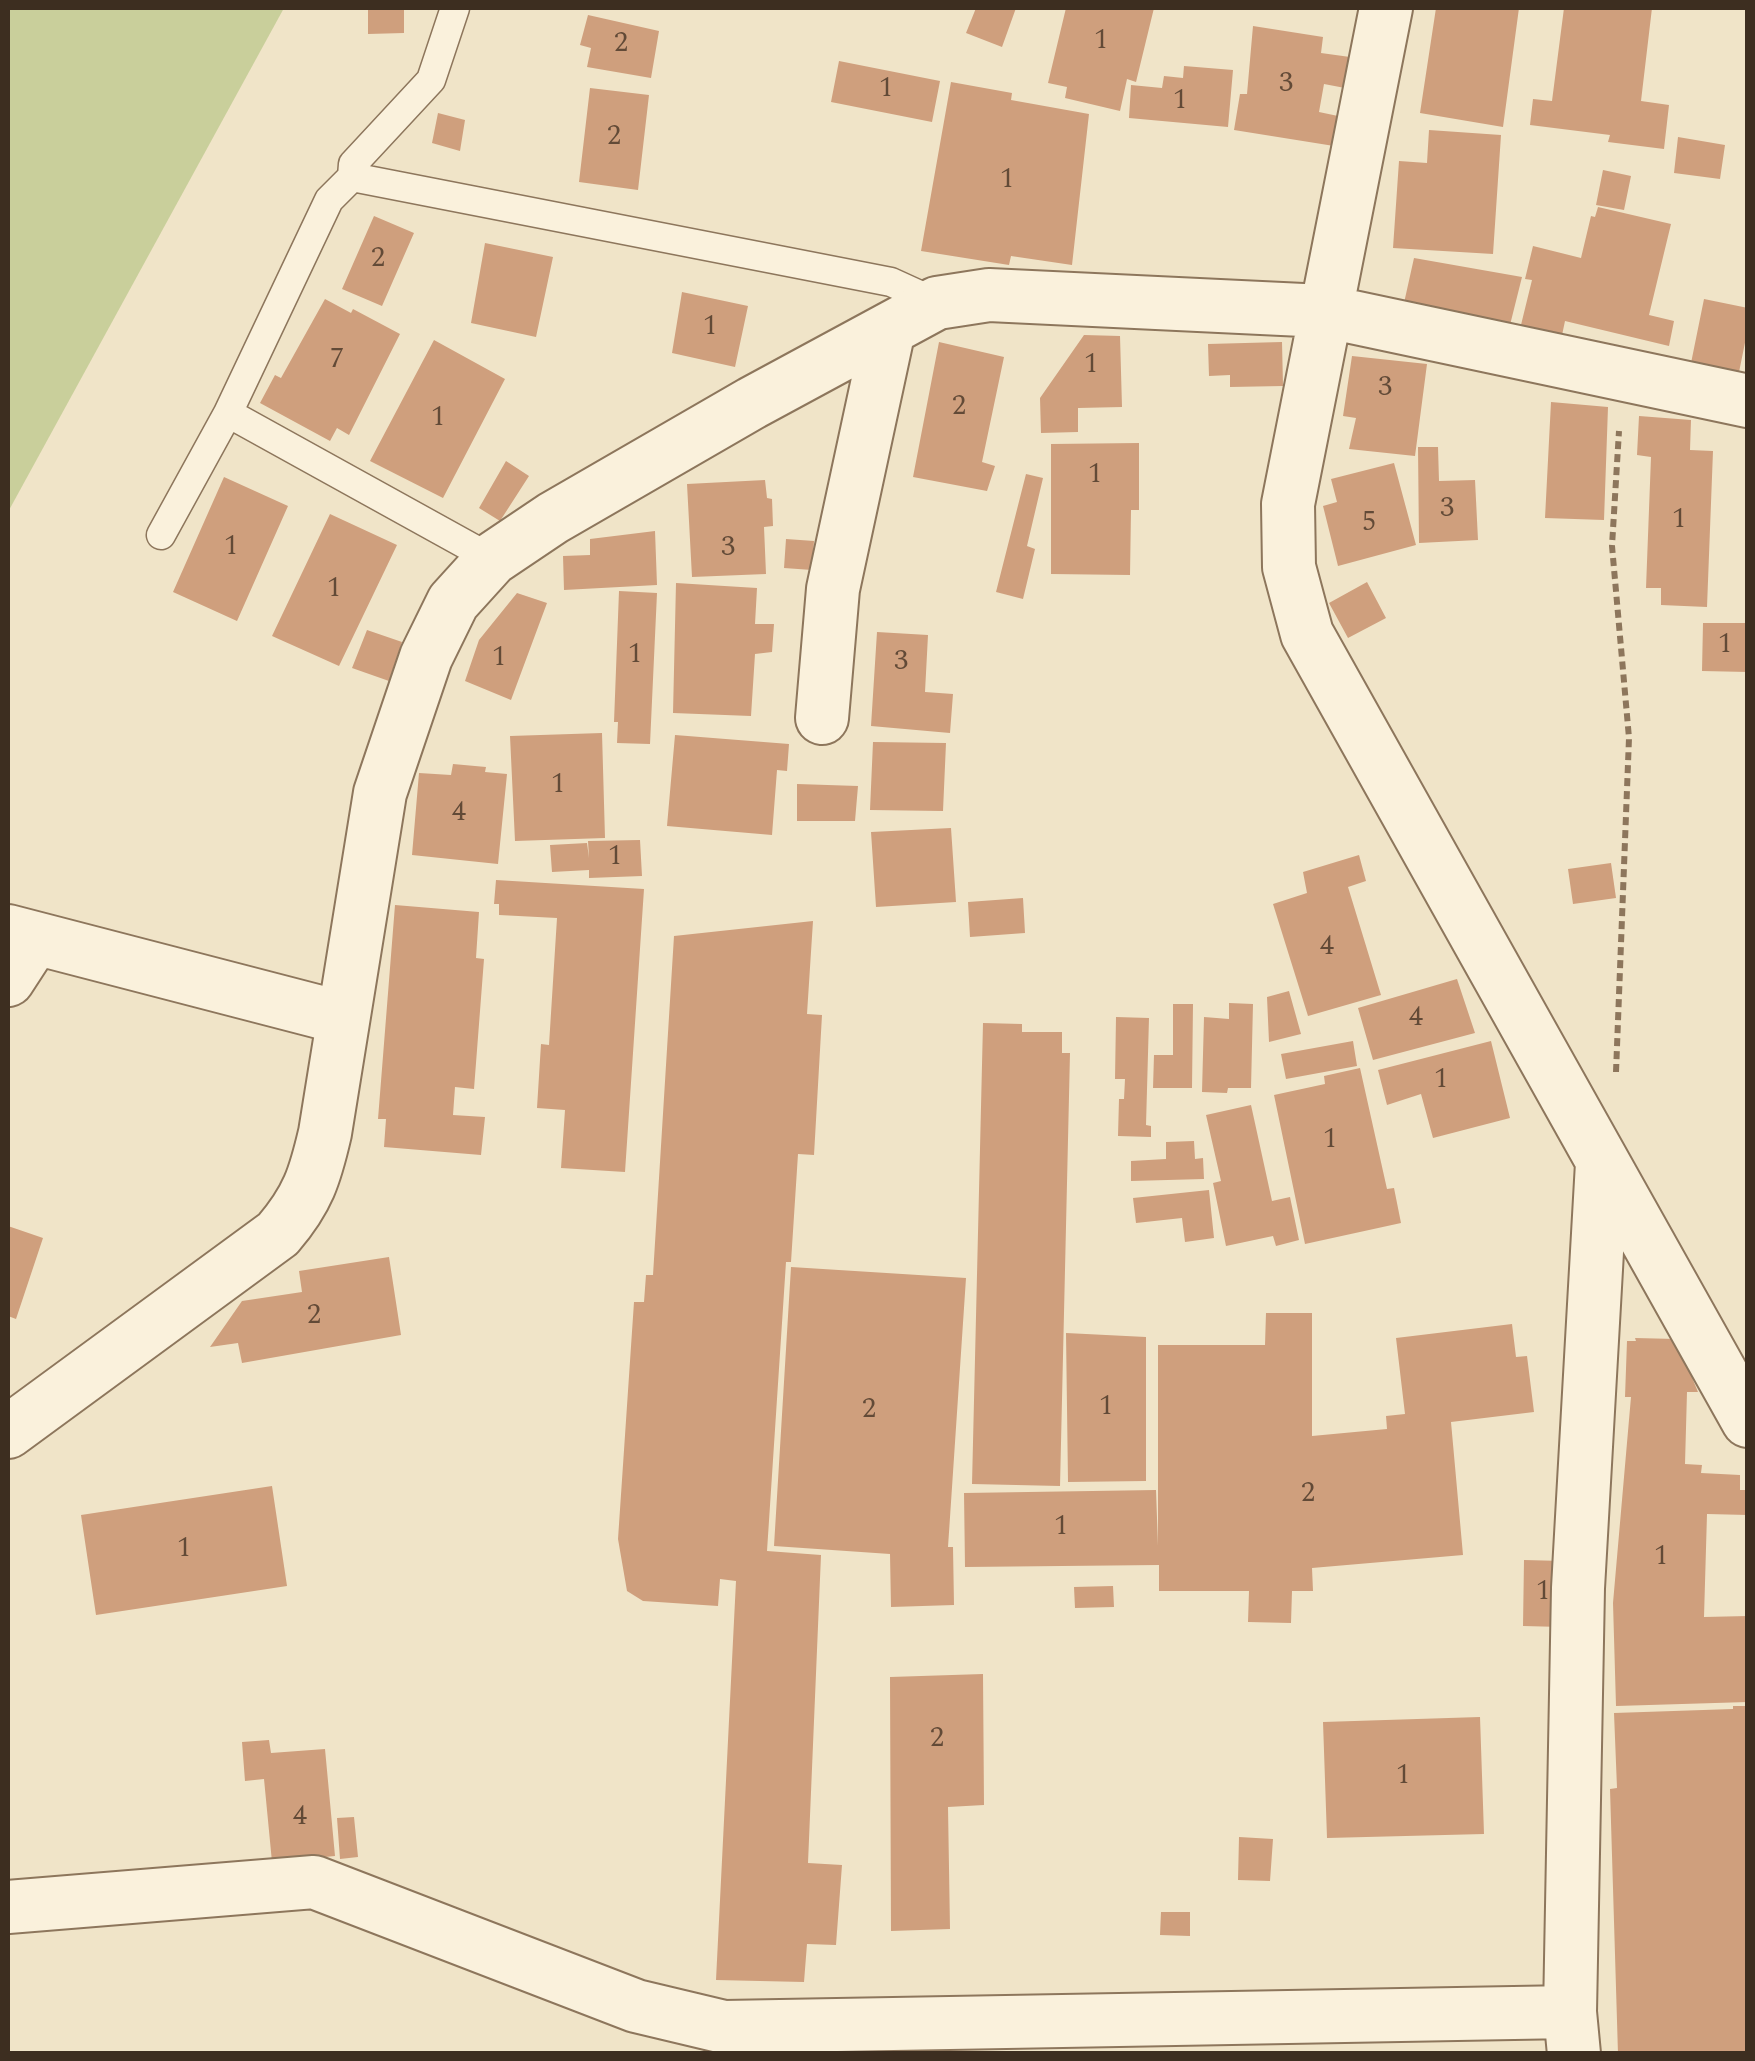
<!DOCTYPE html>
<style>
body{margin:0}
#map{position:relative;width:1755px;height:2061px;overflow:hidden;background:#f0e4c8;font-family:Spectral,serif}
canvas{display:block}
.frame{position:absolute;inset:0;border:10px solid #3d2e20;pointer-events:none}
</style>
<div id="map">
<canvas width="1755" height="2061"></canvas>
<div class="frame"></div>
</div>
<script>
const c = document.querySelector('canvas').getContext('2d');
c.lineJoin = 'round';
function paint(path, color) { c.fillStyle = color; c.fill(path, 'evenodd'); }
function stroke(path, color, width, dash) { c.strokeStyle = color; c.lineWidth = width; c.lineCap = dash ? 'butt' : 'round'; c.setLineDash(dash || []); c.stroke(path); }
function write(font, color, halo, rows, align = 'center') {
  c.font = font + ' Spectral,serif'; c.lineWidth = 10; c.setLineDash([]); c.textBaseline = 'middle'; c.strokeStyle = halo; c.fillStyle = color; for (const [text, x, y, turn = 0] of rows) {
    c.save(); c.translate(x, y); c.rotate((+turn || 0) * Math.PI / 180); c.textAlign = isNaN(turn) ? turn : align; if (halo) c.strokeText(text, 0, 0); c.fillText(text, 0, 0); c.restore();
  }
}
paint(new Path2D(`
 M 8,8 L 284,8 L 8,512 Z`), '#c9cf9b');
paint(new Path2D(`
 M 368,8 L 404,8 L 404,33 L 368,34 Z
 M 976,8 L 1016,8 L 1002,47 L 966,33 Z
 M 1066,8 L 1154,8 L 1136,82 L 1127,79 L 1120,111 L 1065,98 L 1067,87 L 1048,83 Z
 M 1436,8 L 1519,8 L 1503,127 L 1420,113 Z
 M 1564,8 L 1652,8 L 1641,101 L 1669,105 L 1664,149 L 1608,142 L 1610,135 L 1530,125 L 1533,99 L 1552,101 Z
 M 588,15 L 659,31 L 651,78 L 587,67 L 591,48 L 580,45 Z
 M 1253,26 L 1323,37 L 1321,53 L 1350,57 L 1345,88 L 1324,84 L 1319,112 L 1338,116 L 1334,146 L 1234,130 L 1240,94 L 1247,94 Z
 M 839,61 L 940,81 L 932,122 L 831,102 Z
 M 1184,66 L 1233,70 L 1228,127 L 1129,118 L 1131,85 L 1162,88 L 1164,76 L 1183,78 Z
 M 951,82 L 1012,93 L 1011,100 L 1089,114 L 1072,265 L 1011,256 L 1009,265 L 921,251 Z
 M 590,88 L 649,95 L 638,190 L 579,182 Z
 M 438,113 L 465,120 L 460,151 L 432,143 Z
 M 1429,130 L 1501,135 L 1493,254 L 1393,248 L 1399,161 L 1427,163 Z
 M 1678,137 L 1725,145 L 1720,179 L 1674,173 Z
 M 1603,170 L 1631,176 L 1624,210 L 1596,205 Z
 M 1598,207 L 1671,224 L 1649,315 L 1674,321 L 1669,346 L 1565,321 L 1561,340 L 1520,329 L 1532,280 L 1525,279 L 1533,246 L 1581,258 L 1591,216 L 1595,217 Z
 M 374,216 L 414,233 L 382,306 L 342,289 Z
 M 485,243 L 553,257 L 536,337 L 471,323 Z
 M 1414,258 L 1522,277 L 1510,325 L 1404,303 Z
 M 682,292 L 748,306 L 735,367 L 672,353 Z
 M 325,299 L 351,313 L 353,309 L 400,334 L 349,435 L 337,428 L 330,441 L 260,403 L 275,375 L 281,378 Z
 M 1704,299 L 1748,308 L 1748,328 L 1738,377 L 1690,368 Z
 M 1084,335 L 1120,336 L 1122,407 L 1078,408 L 1078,432 L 1041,433 L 1040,398 Z
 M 434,340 L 505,379 L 443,498 L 370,461 Z
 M 939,342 L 1004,357 L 982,462 L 995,466 L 987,491 L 913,477 Z
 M 1282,342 L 1283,386 L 1230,387 L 1230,375 L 1209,376 L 1208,344 Z
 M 1352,356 L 1427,364 L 1415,456 L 1349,449 L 1356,418 L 1343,416 Z
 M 1551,402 L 1608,407 L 1604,520 L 1545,518 Z
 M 1639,416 L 1691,420 L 1690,450 L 1713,451 L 1707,607 L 1661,605 L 1661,588 L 1646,588 L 1651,457 L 1637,455 Z
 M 1139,443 L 1139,510 L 1131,510 L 1130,575 L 1051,574 L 1051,444 Z
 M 1418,447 L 1438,447 L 1439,481 L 1475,480 L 1478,540 L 1419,543 Z
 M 506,461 L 529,476 L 500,521 L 479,508 Z
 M 1394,463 L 1416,545 L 1338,566 L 1323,506 L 1337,502 L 1331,479 Z
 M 1026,474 L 1043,478 L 1027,546 L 1035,549 L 1023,599 L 996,592 Z
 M 224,477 L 288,506 L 237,621 L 173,592 Z
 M 765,480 L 767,498 L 772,499 L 773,526 L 764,527 L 766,574 L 692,577 L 687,484 Z
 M 330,514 L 397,545 L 339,666 L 272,636 Z
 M 655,531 L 657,585 L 564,590 L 563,556 L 590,555 L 590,539 Z
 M 786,539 L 814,541 L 812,570 L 784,568 Z
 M 1367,582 L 1386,618 L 1348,638 L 1329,603 Z
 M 676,583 L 757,588 L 755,624 L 774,624 L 772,652 L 755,654 L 751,716 L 673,713 Z
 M 619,591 L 657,593 L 650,744 L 617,743 L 618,722 L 614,722 Z
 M 517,593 L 547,603 L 511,700 L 465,681 L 479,640 Z
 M 1703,623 L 1748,623 L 1748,672 L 1702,671 Z
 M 367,630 L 402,642 L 389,681 L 352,668 Z
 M 877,632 L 928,635 L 925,692 L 953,694 L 950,733 L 871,726 Z
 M 602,733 L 605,838 L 515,841 L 510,736 Z
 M 675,735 L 789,744 L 787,771 L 777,770 L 772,835 L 667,826 Z
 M 873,742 L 946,743 L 943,811 L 870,810 Z
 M 453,764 L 486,767 L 485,772 L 507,774 L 498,864 L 412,855 L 419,773 L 451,775 Z
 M 797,784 L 858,786 L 855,821 L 797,821 Z
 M 951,828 L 956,902 L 876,907 L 871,832 Z
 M 640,840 L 642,876 L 589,878 L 589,870 L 552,872 L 550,845 L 587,843 L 589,858 L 588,841 Z
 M 1359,855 L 1366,881 L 1348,887 L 1381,995 L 1308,1016 L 1273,904 L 1307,893 L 1303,872 Z
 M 1611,863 L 1616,898 L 1573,904 L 1568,869 Z
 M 496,880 L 644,889 L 625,1172 L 561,1168 L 565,1110 L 537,1108 L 541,1044 L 549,1045 L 557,918 L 499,915 L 499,904 L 494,904 Z
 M 1023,898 L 1025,933 L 970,937 L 968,902 Z
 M 395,905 L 479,912 L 476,958 L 484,959 L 474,1089 L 455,1087 L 453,1115 L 485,1117 L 481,1155 L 384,1147 L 386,1119 L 378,1119 Z
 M 813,921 L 807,1014 L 822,1015 L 814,1155 L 798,1154 L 791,1262 L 786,1262 L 767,1551 L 821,1555 L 808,1863 L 842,1865 L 836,1945 L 807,1944 L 804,1982 L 716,1980 L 736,1581 L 720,1579 L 718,1606 L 643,1601 L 627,1591 L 618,1539 L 634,1302 L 644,1302 L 646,1275 L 653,1275 L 674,936 Z
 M 1457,979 L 1475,1033 L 1373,1060 L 1358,1008 Z
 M 1289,991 L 1301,1034 L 1269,1042 L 1267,997 Z
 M 1229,1003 L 1253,1004 L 1251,1088 L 1228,1088 L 1227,1093 L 1202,1092 L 1204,1017 L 1229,1019 Z
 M 1173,1004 L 1193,1004 L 1192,1088 L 1153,1088 L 1154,1055 L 1173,1055 Z
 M 1116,1017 L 1149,1018 L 1146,1125 L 1151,1126 L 1151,1137 L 1118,1136 L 1119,1099 L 1124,1099 L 1125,1079 L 1115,1079 Z
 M 983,1023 L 1022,1024 L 1022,1032 L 1062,1032 L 1062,1053 L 1070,1053 L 1060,1486 L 972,1484 Z
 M 1353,1041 L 1357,1066 L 1286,1079 L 1281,1054 Z
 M 1491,1041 L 1510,1118 L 1433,1138 L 1421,1094 L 1387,1105 L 1378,1070 Z
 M 1360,1068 L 1387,1189 L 1394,1188 L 1401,1223 L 1305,1244 L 1274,1095 L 1325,1084 L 1324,1076 Z
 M 1251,1105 L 1272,1201 L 1290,1197 L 1299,1240 L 1276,1246 L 1273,1236 L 1226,1246 L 1213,1183 L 1221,1181 L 1206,1115 Z
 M 1194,1141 L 1195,1159 L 1203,1158 L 1204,1179 L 1131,1181 L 1131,1161 L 1166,1159 L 1166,1142 Z
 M 1209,1190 L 1214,1238 L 1185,1242 L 1182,1218 L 1136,1223 L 1133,1198 Z
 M 8,1226 L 43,1238 L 16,1319 L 8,1316 Z
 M 389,1257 L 401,1335 L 242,1363 L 238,1343 L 210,1347 L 242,1301 L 302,1292 L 299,1271 Z
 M 791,1267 L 966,1278 L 948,1547 L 953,1547 L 954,1605 L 891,1607 L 890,1554 L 774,1546 Z
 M 1266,1313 L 1312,1313 L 1312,1436 L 1387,1429 L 1386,1416 L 1405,1414 L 1396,1338 L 1512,1324 L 1516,1357 L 1527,1356 L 1534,1412 L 1451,1422 L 1463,1555 L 1312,1568 L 1313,1591 L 1292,1591 L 1291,1623 L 1248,1622 L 1249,1591 L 1159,1591 L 1159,1565 L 965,1567 L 964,1493 L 1156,1490 L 1158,1546 L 1158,1345 L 1265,1345 Z
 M 1066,1333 L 1146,1337 L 1146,1481 L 1068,1482 Z
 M 1635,1338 L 1676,1339 L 1698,1392 L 1687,1392 L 1685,1464 L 1702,1465 L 1701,1473 L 1740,1475 L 1740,1490 L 1748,1490 L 1748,1515 L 1707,1514 L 1704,1617 L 1748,1616 L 1748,1702 L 1616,1706 L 1613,1603 L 1631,1397 L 1625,1397 L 1627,1341 L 1636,1341 Z
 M 272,1486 L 287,1586 L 96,1615 L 81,1515 Z
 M 1524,1560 L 1563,1561 L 1562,1627 L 1523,1626 Z
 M 1113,1586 L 1114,1607 L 1075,1608 L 1074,1587 Z
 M 983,1674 L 984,1805 L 948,1807 L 950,1929 L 891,1931 L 890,1677 Z
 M 1733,1706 L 1748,1706 L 1748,2054 L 1618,2054 L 1610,1789 L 1617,1788 L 1614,1713 L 1733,1709 Z
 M 1480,1717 L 1484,1834 L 1327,1838 L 1323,1722 Z
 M 269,1740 L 271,1753 L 325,1749 L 335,1856 L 272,1862 L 264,1779 L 245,1781 L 242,1742 Z
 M 354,1817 L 358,1857 L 340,1859 L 337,1818 Z
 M 1239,1837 L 1273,1839 L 1270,1881 L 1238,1880 Z
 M 1161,1912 L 1190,1912 L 1190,1936 L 1160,1935 Z`), '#cf9f7d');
const lane = new Path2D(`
 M 455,8 L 431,80 L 353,164 L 352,177 L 891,282 L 937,303
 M 352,177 L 329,200 L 228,413 L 492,559
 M 161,535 L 228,413`);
const street = new Path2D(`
 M 1386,8 L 1288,504 L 1289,567 L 1307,634 L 1748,1421
 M 822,718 L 833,589 L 889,329
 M 8,931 L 343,1018
 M 8,980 L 34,940
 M 8,1432 L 278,1234 C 308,1199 315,1176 325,1133 L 380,793 L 426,657 L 453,602 L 492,559 L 553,518 L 752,403 L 937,303 L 989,295 L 1324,311 L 1748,401
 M 8,1907 L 314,1882 L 636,2006 L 724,2027 L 1570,2012
 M 1574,2054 L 1570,2012 L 1578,1588 L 1602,1163`);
stroke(lane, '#8d765c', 31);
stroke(street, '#8d765c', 56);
stroke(new Path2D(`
 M 1616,1072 L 1629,738 L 1612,546 L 1619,431`), '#8d765c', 6, [8, 5]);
stroke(lane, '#faf1dc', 28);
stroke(street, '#faf1dc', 52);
write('28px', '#624a37', null, [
 ["1",1101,43],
 ["2",621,46],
 ["3",1286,86],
 ["1",886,91],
 ["1",1180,103],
 ["2",614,139],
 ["1",1007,182],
 ["2",378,261],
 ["1",710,329],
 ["7",337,362],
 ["1",1091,367],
 ["3",1385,390],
 ["2",959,409],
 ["1",438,420],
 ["1",1095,477],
 ["3",1447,511],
 ["1",1679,522],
 ["5",1369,525],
 ["1",231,549],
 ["3",728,550],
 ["1",334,591],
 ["1",1725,647],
 ["1",635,657],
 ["1",499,660],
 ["3",901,664],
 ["1",558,787],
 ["4",459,815],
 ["1",615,859],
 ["4",1327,949],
 ["4",1416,1020],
 ["1",1441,1082],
 ["1",1330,1142],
 ["2",314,1318],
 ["1",1106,1409],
 ["2",869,1412],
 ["2",1308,1496],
 ["1",1061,1529],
 ["1",184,1551],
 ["1",1661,1559],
 ["1",1543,1594],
 ["2",937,1741],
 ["1",1403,1778],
 ["4",300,1819]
]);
</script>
